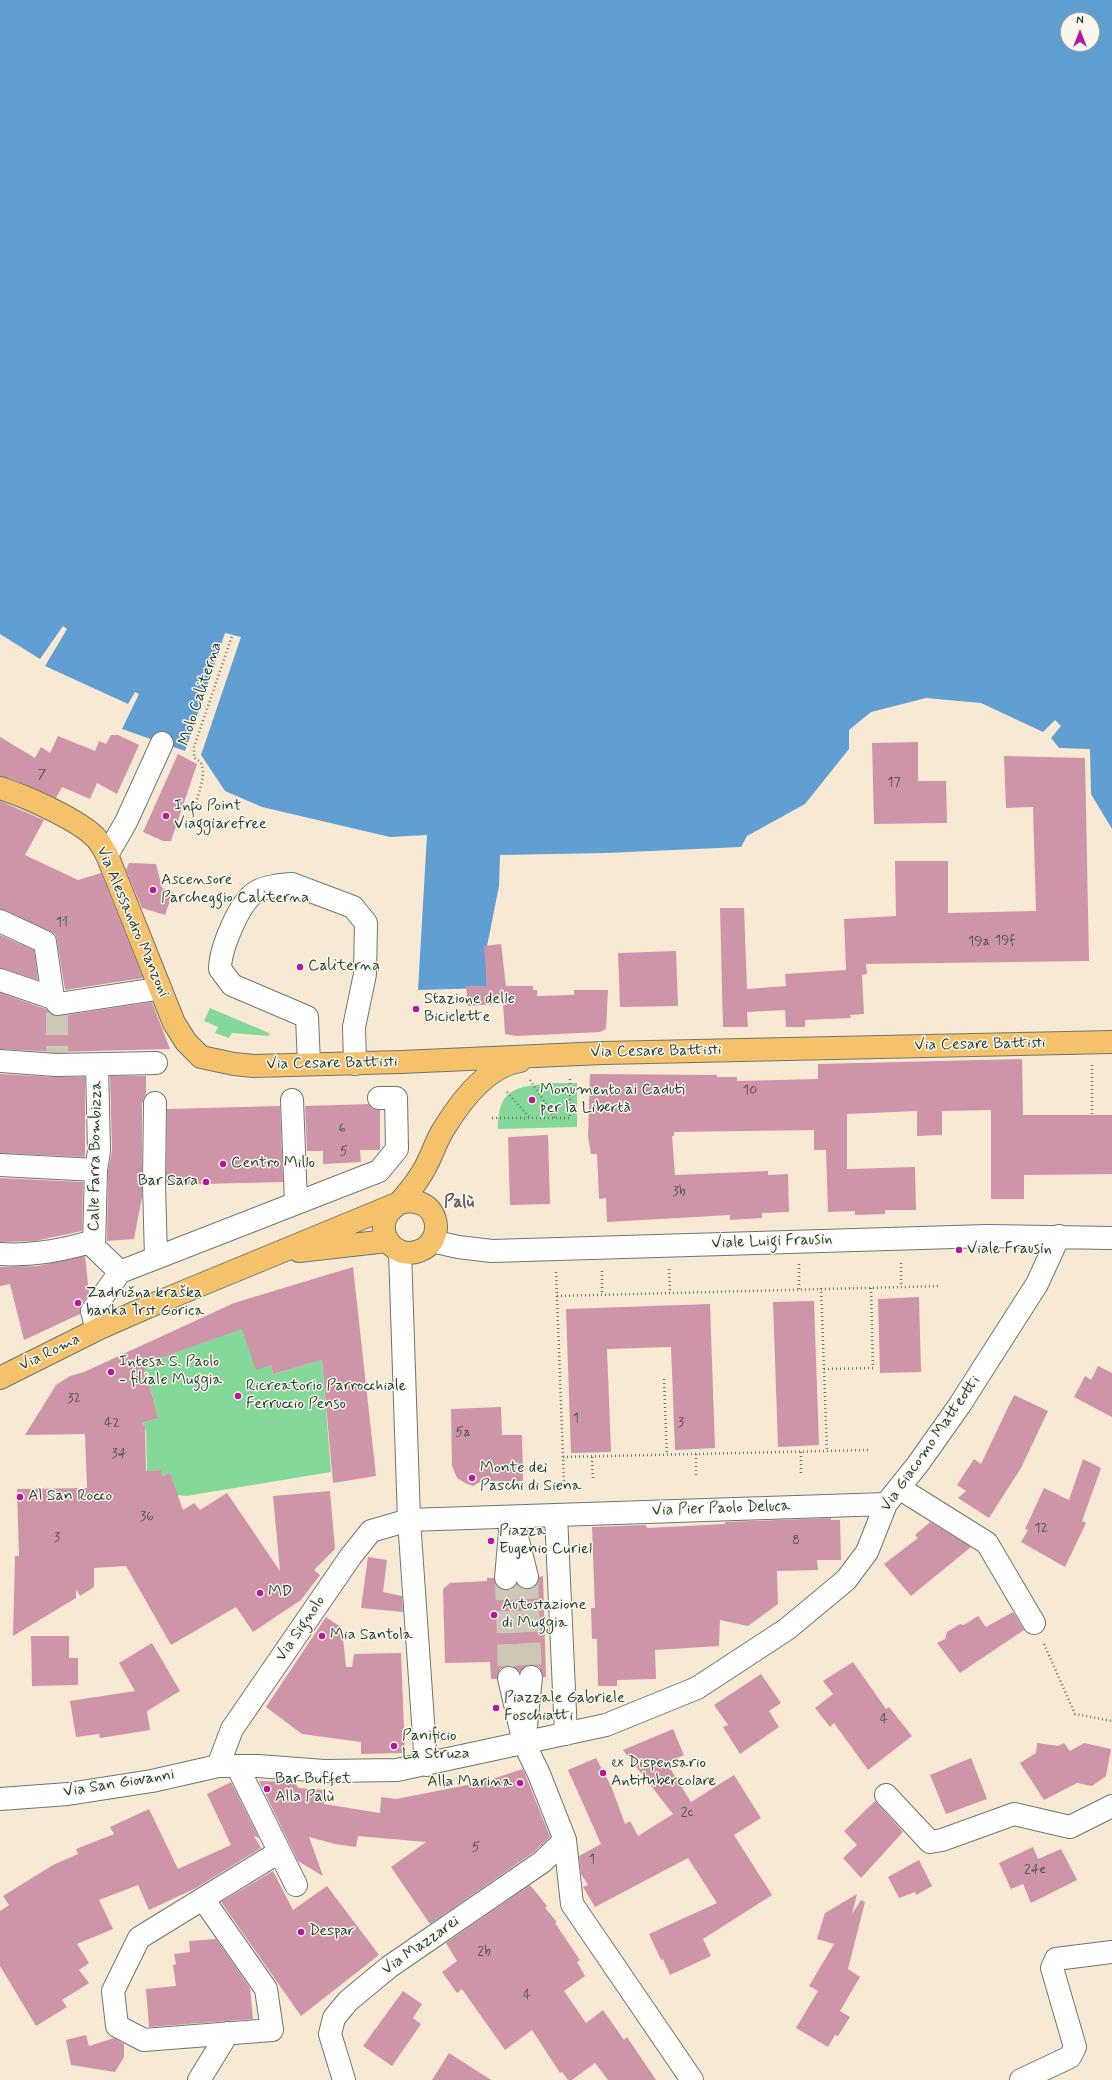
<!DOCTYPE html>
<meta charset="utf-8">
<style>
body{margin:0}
#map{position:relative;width:1112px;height:2080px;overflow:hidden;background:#f8e9d5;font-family:Mynerve,sans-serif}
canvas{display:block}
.north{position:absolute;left:1060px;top:12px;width:40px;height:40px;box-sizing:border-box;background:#fbf7ec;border:1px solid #a3ada2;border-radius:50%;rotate:0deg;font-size:11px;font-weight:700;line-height:16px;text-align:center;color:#1f3d34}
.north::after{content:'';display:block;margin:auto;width:14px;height:18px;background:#b5179e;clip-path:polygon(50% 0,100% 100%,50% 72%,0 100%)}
</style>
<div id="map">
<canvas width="1112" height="2080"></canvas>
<div class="north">N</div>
</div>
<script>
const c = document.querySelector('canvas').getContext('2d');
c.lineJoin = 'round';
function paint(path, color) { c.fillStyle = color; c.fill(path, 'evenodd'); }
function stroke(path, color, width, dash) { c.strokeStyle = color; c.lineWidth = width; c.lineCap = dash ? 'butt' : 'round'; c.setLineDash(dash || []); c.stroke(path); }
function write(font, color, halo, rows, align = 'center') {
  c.font = font + ' Mynerve,sans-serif'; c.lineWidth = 3; c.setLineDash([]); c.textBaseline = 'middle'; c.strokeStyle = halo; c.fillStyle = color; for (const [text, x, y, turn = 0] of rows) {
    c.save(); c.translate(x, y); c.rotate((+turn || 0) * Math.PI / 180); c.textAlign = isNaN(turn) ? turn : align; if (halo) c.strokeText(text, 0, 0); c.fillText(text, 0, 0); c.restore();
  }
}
paint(new Path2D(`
 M 210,1008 L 269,1033 L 269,1036 L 232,1033 L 229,1038 L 215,1033 L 218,1027 L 204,1021 Z
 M 554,1083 L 577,1083 L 577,1127 L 498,1129 C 498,1086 518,1087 554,1083 Z
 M 234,1303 L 271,1365 L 273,1374 L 322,1360 L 331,1472 L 186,1496 L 177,1495 L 170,1473 L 162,1476 L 161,1470 L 147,1471 L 146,1430 L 142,1423 L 158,1418 L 144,1364 L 227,1334 Z`), '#83d89a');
paint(new Path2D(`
 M 0,0 L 1112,0 L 1112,829 L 1091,794 L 1090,749 L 1059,748 L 1051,738 L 1061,726 L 1055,720 L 1043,732 L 981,703 L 926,698 L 871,712 L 849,730 L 849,749 L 805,804 L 747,836 L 741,847 L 606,853 L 500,855 L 499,886 L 486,951 L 487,988 L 418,990 L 427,835 L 390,837 L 262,807 L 225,791 L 201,755 L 241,637 L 225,633 L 185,751 L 122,729 L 139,694 L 135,692 L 128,704 L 45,666 L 67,629 L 63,626 L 40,659 L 0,634 ZM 1068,20 L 1092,20 L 1092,44 L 1068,44 Z`), '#619fd2');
paint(new Path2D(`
 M 111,735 L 118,735 L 139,745 L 117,794 L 97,783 L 90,799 L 62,787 L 56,798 L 15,780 L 0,776 L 0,737 L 35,758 L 41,747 L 50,753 L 58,736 L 95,751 L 99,741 L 106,744 Z
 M 918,742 L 918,781 L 946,781 L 947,823 L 874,824 L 872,743 Z
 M 178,754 L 197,764 L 171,841 L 163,841 L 143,832 Z
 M 1004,756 L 1085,758 L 1089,961 L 866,964 L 867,974 L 862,975 L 864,1014 L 850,1015 L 851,1018 L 805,1020 L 805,1027 L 786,1027 L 785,1010 L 747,1012 L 748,1027 L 723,1027 L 720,908 L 744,908 L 747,989 L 786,986 L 785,974 L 846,970 L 844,919 L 896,916 L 895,861 L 948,861 L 948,913 L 1036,911 L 1033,807 L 1006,808 Z
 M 0,801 L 44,820 L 25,855 L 78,880 L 101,873 L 143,978 L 65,990 L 57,940 L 55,934 L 0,909 Z
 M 129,863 L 156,864 L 162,888 L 173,892 L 165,915 L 142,908 L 126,870 Z
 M 0,935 L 34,950 L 38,980 L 0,968 Z
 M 501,944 L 506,986 L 533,986 L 533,990 L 537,990 L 537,996 L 574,995 L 574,990 L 608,990 L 606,1029 L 600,1032 L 516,1036 L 505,1034 L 503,1003 L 468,1006 L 466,986 L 487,986 L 484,946 Z
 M 676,951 L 678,1006 L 620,1007 L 618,953 Z
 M 0,993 L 46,1009 L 53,1016 L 60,1016 L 152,1002 L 170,1049 L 56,1052 L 0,1049 Z
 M 1022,1059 L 1023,1115 L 1112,1115 L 1112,1174 L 1024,1175 L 1024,1199 L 991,1199 L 991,1110 L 942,1111 L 942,1135 L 917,1136 L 917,1111 L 847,1114 L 847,1169 L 915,1167 L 916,1210 L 885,1210 L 885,1214 L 855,1215 L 855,1211 L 828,1212 L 826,1150 L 814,1150 L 814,1130 L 674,1132 L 674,1136 L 672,1136 L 675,1175 L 768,1171 L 768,1175 L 788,1174 L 789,1212 L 762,1213 L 762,1218 L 730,1220 L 730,1215 L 607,1222 L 606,1198 L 599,1199 L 597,1154 L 591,1154 L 588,1136 L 590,1074 L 717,1075 L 717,1077 L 737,1077 L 737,1081 L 818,1079 L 818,1064 Z
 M 0,1074 L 55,1077 L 85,1077 L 85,1157 L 0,1153 Z
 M 110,1076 L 146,1076 L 146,1094 L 142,1103 L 142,1197 L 134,1239 L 107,1241 L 108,1171 L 112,1151 Z
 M 368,1104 L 373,1109 L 380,1110 L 380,1150 L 360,1150 L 361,1162 L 323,1164 L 323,1151 L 307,1151 L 305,1106 Z
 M 280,1106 L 283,1182 L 166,1185 L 167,1109 Z
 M 548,1135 L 550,1204 L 510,1205 L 508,1137 Z
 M 0,1178 L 83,1182 L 82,1231 L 35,1241 L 0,1242 Z
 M 85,1256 L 89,1293 L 82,1304 L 80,1314 L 24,1340 L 10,1284 L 0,1286 L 0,1267 L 37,1266 Z
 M 353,1267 L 376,1476 L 333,1483 L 322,1360 L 273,1374 L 271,1365 L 256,1370 L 242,1329 L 144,1364 L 158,1418 L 142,1423 L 145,1428 L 146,1471 L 161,1470 L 162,1476 L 170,1473 L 183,1510 L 194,1503 L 200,1510 L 227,1493 L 280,1571 L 273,1496 L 330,1491 L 335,1549 L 314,1570 L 320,1575 L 301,1600 L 253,1632 L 236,1607 L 171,1645 L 126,1566 L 94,1568 L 94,1587 L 80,1596 L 76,1589 L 76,1598 L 13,1636 L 15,1556 L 19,1556 L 17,1489 L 87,1488 L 85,1434 L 25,1435 L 56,1385 L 70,1376 L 84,1372 L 234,1303 Z
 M 919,1297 L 921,1372 L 880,1373 L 878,1299 Z
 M 814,1301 L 819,1445 L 778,1447 L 773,1302 Z
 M 710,1304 L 715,1448 L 675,1450 L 671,1347 L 607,1349 L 611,1452 L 571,1453 L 566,1309 Z
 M 1098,1366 L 1112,1373 L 1112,1417 L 1074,1397 L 1085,1376 L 1091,1380 Z
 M 1014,1395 L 1048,1411 L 1021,1468 L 989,1518 L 958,1498 L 966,1491 L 957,1485 L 974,1459 L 981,1464 Z
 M 501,1407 L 502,1435 L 522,1435 L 523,1481 L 482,1481 L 473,1486 L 465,1483 L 457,1478 L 452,1466 L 451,1409 Z
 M 1083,1459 L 1101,1468 L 1082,1521 L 1086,1523 L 1065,1567 L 1021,1542 L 1028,1530 L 1025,1529 L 1044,1488 L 1069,1500 Z
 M 831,1518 L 831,1520 L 840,1520 L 841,1560 L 817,1560 L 818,1570 L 777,1571 L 778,1604 L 748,1626 L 720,1620 L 719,1646 L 655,1650 L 656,1679 L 617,1680 L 617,1686 L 598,1686 L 597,1639 L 592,1639 L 591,1608 L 595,1608 L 592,1527 L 646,1525 L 647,1528 L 725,1524 L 725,1522 Z
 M 930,1522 L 971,1547 L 911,1596 L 884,1564 L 918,1538 L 915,1535 Z
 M 368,1557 L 387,1560 L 383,1592 L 402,1596 L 403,1612 L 361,1608 Z
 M 543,1576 L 546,1677 L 543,1677 L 539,1667 L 533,1665 L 526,1666 L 520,1672 L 513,1666 L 506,1666 L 500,1669 L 497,1679 L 491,1679 L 490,1662 L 445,1663 L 443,1589 L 450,1583 L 487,1581 L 487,1578 L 494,1578 L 499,1588 L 505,1590 L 512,1589 L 517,1584 L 523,1589 L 530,1589 L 536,1586 L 539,1577 Z
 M 1013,1612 L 1024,1630 L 960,1673 L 937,1643 L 945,1639 L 947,1632 L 960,1624 L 964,1625 L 978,1616 L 986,1627 Z
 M 326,1617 L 342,1628 L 346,1667 L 352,1667 L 354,1654 L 401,1653 L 405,1753 L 361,1754 L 361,1742 L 302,1734 L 266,1707 Z
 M 31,1636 L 69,1636 L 69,1658 L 78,1658 L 78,1685 L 32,1686 Z
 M 152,1643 L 180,1691 L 147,1711 L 150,1730 L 100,1738 L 99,1734 L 76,1737 L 70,1701 L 135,1691 L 119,1663 Z
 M 853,1662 L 886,1709 L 889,1707 L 912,1736 L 868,1770 L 834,1723 L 830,1727 L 815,1708 L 833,1694 L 823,1681 Z
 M 761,1674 L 781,1703 L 769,1711 L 779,1727 L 740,1754 L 723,1727 L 728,1725 L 714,1705 Z
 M 673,1729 L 684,1755 L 667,1763 L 691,1802 L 734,1775 L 761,1818 L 734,1835 L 772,1895 L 703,1939 L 711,1956 L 670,1975 L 663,1959 L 661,1960 L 649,1934 L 717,1903 L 688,1858 L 595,1907 L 583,1887 L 588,1885 L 581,1874 L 579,1856 L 601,1844 L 568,1770 L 596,1758 L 611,1786 L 625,1824 L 630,1821 L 638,1836 L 673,1814 L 623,1750 Z
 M 1037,1743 L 1058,1746 L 1064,1743 L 1070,1751 L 1084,1743 L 1111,1749 L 1106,1776 L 1092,1786 L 1077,1783 L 1044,1800 L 1020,1763 L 1036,1753 Z
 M 971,1758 L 987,1799 L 946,1814 L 930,1775 Z
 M 523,1769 L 550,1837 L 534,1852 L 430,1924 L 391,1867 L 426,1842 L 358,1836 L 356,1847 L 335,1844 L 309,1837 L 323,1876 L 298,1861 L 259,1781 L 295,1782 L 298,1788 L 326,1790 L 324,1804 L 380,1813 L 381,1797 L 396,1799 L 483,1782 Z
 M 231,1782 L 259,1838 L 254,1836 L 261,1848 L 196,1888 L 149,1910 L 138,1885 L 99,1900 L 113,1929 L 77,1944 L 89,1963 L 79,1970 L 89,1983 L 62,2000 L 67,2007 L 36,2026 L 0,1966 L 0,1911 L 9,1905 L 3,1896 L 53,1865 L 78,1854 L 76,1849 L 114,1834 L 110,1827 L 149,1809 L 178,1869 L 231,1845 L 207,1794 Z
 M 875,1801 L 903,1832 L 861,1878 L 843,1858 L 857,1845 L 844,1831 Z
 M 1033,1847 L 1038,1859 L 1061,1849 L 1077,1880 L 1031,1903 L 1023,1884 L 1011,1889 L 999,1863 Z
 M 919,1860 L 932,1886 L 916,1895 L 915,1892 L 899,1898 L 888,1877 Z
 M 273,1871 L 293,1910 L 327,1886 L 379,1955 L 301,2016 L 221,1902 Z
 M 530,1885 L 547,1906 L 545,1908 L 557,1922 L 555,1923 L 580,1960 L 577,1962 L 585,1976 L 564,1991 L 586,2023 L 603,2010 L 624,2040 L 627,2037 L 656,2080 L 608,2080 L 595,2063 L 572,2080 L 568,2080 L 562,2072 L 560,2073 L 532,2030 L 505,2050 L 462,1989 L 457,1993 L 442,1972 L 457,1961 L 446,1943 Z
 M 857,1894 L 852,1914 L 861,1900 L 865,1902 L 848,1969 L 860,1977 L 840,2011 L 850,2017 L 838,2036 L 835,2035 L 828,2047 L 796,2028 L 818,1991 L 809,1986 L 834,1944 L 817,1939 L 825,1913 Z
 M 216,1939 L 250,1988 L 253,2019 L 149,2027 L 146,1989 L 176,1986 L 173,1965 L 176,1964 L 174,1954 L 190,1952 L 189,1941 Z
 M 403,1991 L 422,2004 L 413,2018 L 421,2024 L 392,2066 L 363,2046 Z
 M 86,2035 L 89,2046 L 114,2038 L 124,2044 L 124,2057 L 115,2072 L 71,2065 L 66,2040 Z
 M 449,2053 L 460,2060 L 491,2080 L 432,2080 Z`), '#ce95a8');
stroke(new Path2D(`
 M 57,1013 L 57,1059
 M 527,1577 L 531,1677
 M 506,1578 L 509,1678`), '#cdc7b5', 22, [22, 11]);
const minor = new Path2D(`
 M 107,855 L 126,822 L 162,743
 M 0,921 L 45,942 L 53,998
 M 0,980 L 53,998
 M 53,998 L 58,1004 L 150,990
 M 0,1061 L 56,1065 L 156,1063
 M 309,1064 L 307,1017 L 232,985 L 220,969 C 220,950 239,902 256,892 C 267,886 280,885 292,884 L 353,907 L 366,923 L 365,974 L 354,1027 L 355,1064
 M 292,1100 L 296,1203
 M 155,1103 L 154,1185 L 156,1258
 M 0,1165 L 96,1170
 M 432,1241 L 458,1247 L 492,1251 L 987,1236 L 1112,1238
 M 400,1252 L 409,1520 L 426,1765
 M 0,1254 C 32,1256 64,1250 94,1241
 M 120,1272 L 379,1171 L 397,1149 L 396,1098 L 379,1098
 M 94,1319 L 92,1311 L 120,1272 L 94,1247 L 96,1170 L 99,1151 L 97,1065
 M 899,1488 L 987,1543 L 1034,1623
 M 556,1515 L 886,1504
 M 512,1517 L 527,1577
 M 506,1578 L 510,1532
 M 526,1726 L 531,1677
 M 218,1766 L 232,1729 L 351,1556 L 371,1531 L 409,1520 L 556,1515 L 566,1734
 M 237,1766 L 296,1885
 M 886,1795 L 930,1842 L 942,1840 L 1014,1814 L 1070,1827 L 1112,1806
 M 0,1799 L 68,1794 L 152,1781 L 218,1766 L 258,1766 L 324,1771 L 397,1770 L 606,1725 L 697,1688 L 787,1629 L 846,1580 L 867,1552 L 886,1504 L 918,1464 L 959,1406 L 1037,1284 L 1059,1236
 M 565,1840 L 572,1904 L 692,2080
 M 203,1899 L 266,1989 L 272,2030 L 144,2040 L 117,2026 L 113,1991 L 139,1938 L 279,1852
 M 199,2080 L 228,2033
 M 344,2080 L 330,2034 L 334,2018 L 348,2001 L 389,1967 L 542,1862 L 565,1840 L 539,1774 L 524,1743 L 509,1678
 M 1021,2080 L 1070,2057 L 1075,2047 L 1052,1968 L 1056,1959 L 1112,1952`);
const major = new Path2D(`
 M 0,788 C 25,796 80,820 97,839 C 101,844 104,850 107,855 L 174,1023 L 186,1042 L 201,1057 L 234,1064 L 254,1066 L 401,1062 L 603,1053 L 1112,1042
 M 299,1251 L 387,1241
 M 0,1378 L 100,1328 L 159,1302 L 399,1203 C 439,1192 448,1241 419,1251 C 399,1259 379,1240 385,1220 C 387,1211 394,1208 400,1202 C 408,1193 416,1183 422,1173 C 431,1159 435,1143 443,1130 C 460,1102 487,1066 520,1061`);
stroke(minor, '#6b796c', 24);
stroke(major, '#6b796c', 24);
stroke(new Path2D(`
 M 196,803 C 199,790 211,764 194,758 L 194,747 L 232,636
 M 1092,1065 L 1092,1115
 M 530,1080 L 555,1118
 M 507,1092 L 530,1118
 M 492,1118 L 570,1118 L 570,1078
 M 901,1263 L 901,1286
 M 799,1264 L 799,1289
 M 669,1269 L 670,1292
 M 602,1271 L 602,1295
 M 556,1272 L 564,1482
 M 821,1288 L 827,1451
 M 557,1296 L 941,1286
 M 824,1369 L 873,1368 L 871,1287
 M 664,1379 L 667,1455
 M 801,1452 L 801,1475
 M 696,1454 L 696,1478
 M 563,1457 L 868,1450
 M 592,1457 L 593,1481
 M 1044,1644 L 1075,1714 L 1112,1721`), '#6b796c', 2.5, [1, 3]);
stroke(minor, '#fff', 22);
stroke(major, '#f5c16b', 22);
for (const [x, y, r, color] of [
 [166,816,4,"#b5179e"],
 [153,890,4,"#b5179e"],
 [300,967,4,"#b5179e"],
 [416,1009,4,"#b5179e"],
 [532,1100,4,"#b5179e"],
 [223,1164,4,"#b5179e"],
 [206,1182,4,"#b5179e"],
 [959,1250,4,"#b5179e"],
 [78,1303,4,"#b5179e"],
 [111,1372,4,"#b5179e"],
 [238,1396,4,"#b5179e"],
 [472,1478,4,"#b5179e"],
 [20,1497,4,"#b5179e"],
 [491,1541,4,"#b5179e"],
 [260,1593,4,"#b5179e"],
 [494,1615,4,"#b5179e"],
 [322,1636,4,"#b5179e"],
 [496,1708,4,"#b5179e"],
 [394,1746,4,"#b5179e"],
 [603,1773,4,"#b5179e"],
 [520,1783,4,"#b5179e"],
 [267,1789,4,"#b5179e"],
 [301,1932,4,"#b5179e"]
]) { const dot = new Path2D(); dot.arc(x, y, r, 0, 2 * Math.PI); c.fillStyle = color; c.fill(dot); stroke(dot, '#fbf7ec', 1.5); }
write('14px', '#4b5351', null, [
 ["7",42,775],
 ["17",894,783],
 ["11",62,923],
 ["19f",1005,941],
 ["19a",979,942],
 ["10",750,1091],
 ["6",342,1129],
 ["5",344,1152],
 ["3b",679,1192],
 ["32",74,1399],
 ["1",576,1419],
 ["3",681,1423],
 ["42",112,1424],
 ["5a",463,1433],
 ["34",119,1454],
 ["36",147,1517],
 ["12",1041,1529],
 ["3",57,1538],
 ["8",796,1541],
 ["4",884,1720],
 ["2c",687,1813],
 ["5",476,1848],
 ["1",592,1860],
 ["24e",1035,1870],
 ["2b",484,1952],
 ["4",527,1996]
]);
write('16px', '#1f3d34', '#fbf7ec', [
 ["Molo Caliterna",201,694,-72],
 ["Via Alessandro Manzoni",132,922,67],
 ["Via Cesare Battisti",980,1045,-1],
 ["Via Cesare Battisti",656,1052,-1],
 ["Via Cesare Battisti",332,1064,-1],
 ["Calle Farra Bombizza",96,1156,-89],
 ["Viale Luigi Frausin",772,1242,-2],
 ["Via Roma",50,1353,-26],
 ["Via Giacomo Matteotti",931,1444,-55],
 ["Via Pier Paolo Deluca",721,1509,-2],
 ["Via Signolo",301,1629,-56],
 ["Via San Giovanni",119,1784,-9],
 ["Via Mazzarei",421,1946,-35]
]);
write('16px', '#1f3d34', '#fbf7ec', [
 ["Info Point",174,807],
 ["Viaggiarefree",174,825],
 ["Ascensore",161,881],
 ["Parcheggio Caliterna",161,899],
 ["Caliterna",308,967],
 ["Stazione delle",424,1000],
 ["Biciclette",424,1018],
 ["Monumento ai Caduti",540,1091],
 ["per la Libertà",540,1109],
 ["Centro Millo",231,1164],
 ["Bar Sara",198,1182,"right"],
 ["Viale Frausin",967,1250],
 ["Zadružna kraška",86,1294],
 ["banka Trst Gorica",86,1312],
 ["Intesa S. Paolo",119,1363],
 ["- filiale Muggia",119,1381],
 ["Ricreatorio Parrocchiale",246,1387],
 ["Ferruccio Penso",246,1405],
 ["Monte dei",480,1469],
 ["Paschi di Siena",480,1487],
 ["Al San Rocco",28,1497],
 ["Piazza",499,1532],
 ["Eugenio Curiel",499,1550],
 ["MD",268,1593],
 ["Autostazione",502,1606],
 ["di Muggia",502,1624],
 ["Mia Santola",330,1636],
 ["Piazzale Gabriele",504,1699],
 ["Foschiatti",504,1717],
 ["Panificio",402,1737],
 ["La Struza",402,1755],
 ["ex Dispensario",611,1764],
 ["Antitubercolare",611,1782],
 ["Bar Buffet",275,1780],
 ["Alla Palù",275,1798],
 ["Alla Marina",512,1783,"right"],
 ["Despar",309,1932]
], 'left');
write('bold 17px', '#5c5c5d', '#fbf7ec', [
 ["Palù",459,1203]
]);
</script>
